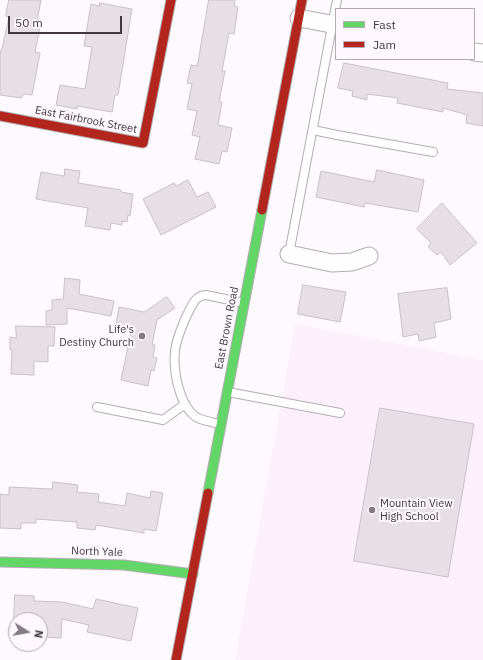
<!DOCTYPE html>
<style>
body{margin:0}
#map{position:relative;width:483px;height:660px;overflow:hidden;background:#fdf9fd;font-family:"IBM Plex Sans",sans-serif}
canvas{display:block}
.legend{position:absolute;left:335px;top:8px;width:140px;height:52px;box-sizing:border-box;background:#fef8fe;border:1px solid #b3aab2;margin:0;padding:5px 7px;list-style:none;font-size:12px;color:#423641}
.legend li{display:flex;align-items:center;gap:8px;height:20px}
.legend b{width:20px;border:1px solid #b3aab2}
.north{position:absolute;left:8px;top:612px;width:40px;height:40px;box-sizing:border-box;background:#fef8fe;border:1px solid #b3aab2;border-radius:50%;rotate:101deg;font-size:11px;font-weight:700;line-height:16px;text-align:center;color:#423641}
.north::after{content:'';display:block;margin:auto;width:14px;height:18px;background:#837a83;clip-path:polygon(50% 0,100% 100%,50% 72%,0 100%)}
.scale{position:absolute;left:8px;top:16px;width:114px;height:18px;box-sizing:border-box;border:2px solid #423641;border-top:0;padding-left:5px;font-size:12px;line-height:14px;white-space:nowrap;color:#423641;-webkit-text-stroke:3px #fef8fe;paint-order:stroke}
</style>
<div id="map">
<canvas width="483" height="660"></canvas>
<ul class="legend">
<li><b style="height:5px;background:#63d668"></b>Fast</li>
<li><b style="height:5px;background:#b3261e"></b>Jam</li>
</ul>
<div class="north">N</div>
<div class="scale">50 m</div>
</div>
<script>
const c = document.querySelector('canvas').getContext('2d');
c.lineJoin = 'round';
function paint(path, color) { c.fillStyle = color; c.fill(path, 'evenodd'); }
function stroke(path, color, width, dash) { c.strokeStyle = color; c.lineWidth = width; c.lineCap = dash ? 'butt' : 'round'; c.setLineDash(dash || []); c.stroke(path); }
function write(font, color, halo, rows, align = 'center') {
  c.font = font + ' "IBM Plex Sans",sans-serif'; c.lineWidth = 4; c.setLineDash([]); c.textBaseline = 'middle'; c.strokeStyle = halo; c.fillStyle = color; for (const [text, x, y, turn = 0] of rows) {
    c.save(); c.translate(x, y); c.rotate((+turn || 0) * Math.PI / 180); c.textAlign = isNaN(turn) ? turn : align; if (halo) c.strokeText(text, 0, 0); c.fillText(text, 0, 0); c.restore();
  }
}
paint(new Path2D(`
 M 295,324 L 483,360 L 483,660 L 235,660 Z`), '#fdf0fd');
const building = new Path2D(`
 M 9,0 L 41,0 L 37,21 L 41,22 L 35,52 L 40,53 L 32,95 L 24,94 L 21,98 L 0,95 L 0,55 L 1,50 L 2,49 L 9,17 L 6,16 Z
 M 209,0 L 235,0 L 234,6 L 238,7 L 234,34 L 229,33 L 222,71 L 225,71 L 219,102 L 222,102 L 218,125 L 232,128 L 227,152 L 222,151 L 219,164 L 195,159 L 200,137 L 192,135 L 197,111 L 187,109 L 192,84 L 187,83 L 191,65 L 197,66 Z
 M 100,3 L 132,9 L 118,95 L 115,95 L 112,112 L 77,106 L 77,109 L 56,105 L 60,85 L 85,89 L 92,47 L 84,46 L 91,4 L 99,6 Z
 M 344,63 L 448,83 L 447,89 L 483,93 L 483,126 L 466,123 L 467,115 L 443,108 L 443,112 L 397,103 L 398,98 L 367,94 L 367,100 L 352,96 L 353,91 L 338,88 Z
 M 65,169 L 80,171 L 78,183 L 121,190 L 121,192 L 133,194 L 130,216 L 128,215 L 127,222 L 122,221 L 122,225 L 111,223 L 110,230 L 85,226 L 88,208 L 36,199 L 41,172 L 64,176 Z
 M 377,170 L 424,180 L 418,212 L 365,203 L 364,207 L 316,197 L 321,171 L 374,182 Z
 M 188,180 L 197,197 L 208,192 L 216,207 L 161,235 L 143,199 L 174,183 L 176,186 Z
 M 442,203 L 477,243 L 450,265 L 441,252 L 437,255 L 428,247 L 431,243 L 417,229 Z
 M 65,278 L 80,280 L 79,294 L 114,301 L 111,316 L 67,308 L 67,324 L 46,325 L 46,311 L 52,310 L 52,300 L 63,299 Z
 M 303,285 L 346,292 L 340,322 L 298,314 Z
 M 447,288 L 451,319 L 434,323 L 436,337 L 419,341 L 418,334 L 403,337 L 398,294 Z
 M 167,297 L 175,308 L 157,320 L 152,345 L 155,345 L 153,357 L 157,358 L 154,371 L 151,370 L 148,386 L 121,380 L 132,327 L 116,324 L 119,307 L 144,312 Z
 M 16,326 L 55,327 L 54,346 L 48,346 L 48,362 L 34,361 L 34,375 L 11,374 L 12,350 L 10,350 L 10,337 L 16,338 Z
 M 380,408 L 474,424 L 448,577 L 354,561 Z
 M 53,482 L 78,485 L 77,492 L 99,494 L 98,502 L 125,506 L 127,493 L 150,498 L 151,491 L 163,493 L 156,531 L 144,529 L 144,533 L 96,525 L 95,530 L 77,528 L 77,522 L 36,519 L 36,523 L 21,523 L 21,529 L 0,528 L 0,494 L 9,495 L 9,487 L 52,489 Z
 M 15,595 L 34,596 L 34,601 L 62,602 L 93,609 L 96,599 L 138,608 L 131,641 L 87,632 L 89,625 L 62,619 L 61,638 L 40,637 L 40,620 L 14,620 Z`);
paint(building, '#e6dfe6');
stroke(building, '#c9c1c9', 1);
const lane = new Path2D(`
 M 313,130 L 337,135 L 433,152
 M 289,254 L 337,0
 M 228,392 L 340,413
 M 97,407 L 163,420 L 185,404
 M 220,424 C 212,422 203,421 196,417 C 179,405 173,371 175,351 C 176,341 183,323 188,313 C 192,305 196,295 206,295 L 244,303`);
const street = new Path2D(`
 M 299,18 L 336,25
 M 474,52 L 483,53
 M 289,254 L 332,263 L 352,262 L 369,256`);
const fast = new Path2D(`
 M 208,493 L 262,210
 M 0,562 L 124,565 L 193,574`);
const jam = new Path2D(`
 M 0,116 L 143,143 L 171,0
 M 262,210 L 302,0
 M 176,660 L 208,493`);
stroke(lane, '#b3adb3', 10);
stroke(street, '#b3adb3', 19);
stroke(fast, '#b3adb3', 11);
stroke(jam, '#b3adb3', 11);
stroke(lane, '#fffeff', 8);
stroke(street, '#fffeff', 17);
stroke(fast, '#63d668', 9);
stroke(jam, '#b3261e', 9);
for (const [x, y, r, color] of [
 [142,336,4,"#837a83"],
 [372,510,4,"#837a83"]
]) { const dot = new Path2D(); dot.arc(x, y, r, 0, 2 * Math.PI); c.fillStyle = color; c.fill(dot); stroke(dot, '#fef8fe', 1.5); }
write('11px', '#423641', '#fef8fe', [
 ["East Fairbrook Street",86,120,11],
 ["East Brown Road",227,328,-79],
 ["North Yale",97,552,2]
]);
write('11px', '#423641', '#fef8fe', [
 ["Life's",134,330],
 ["Destiny Church",134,343],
 ["Mountain View",380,504,"left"],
 ["High School",380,517,"left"]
], 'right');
</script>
